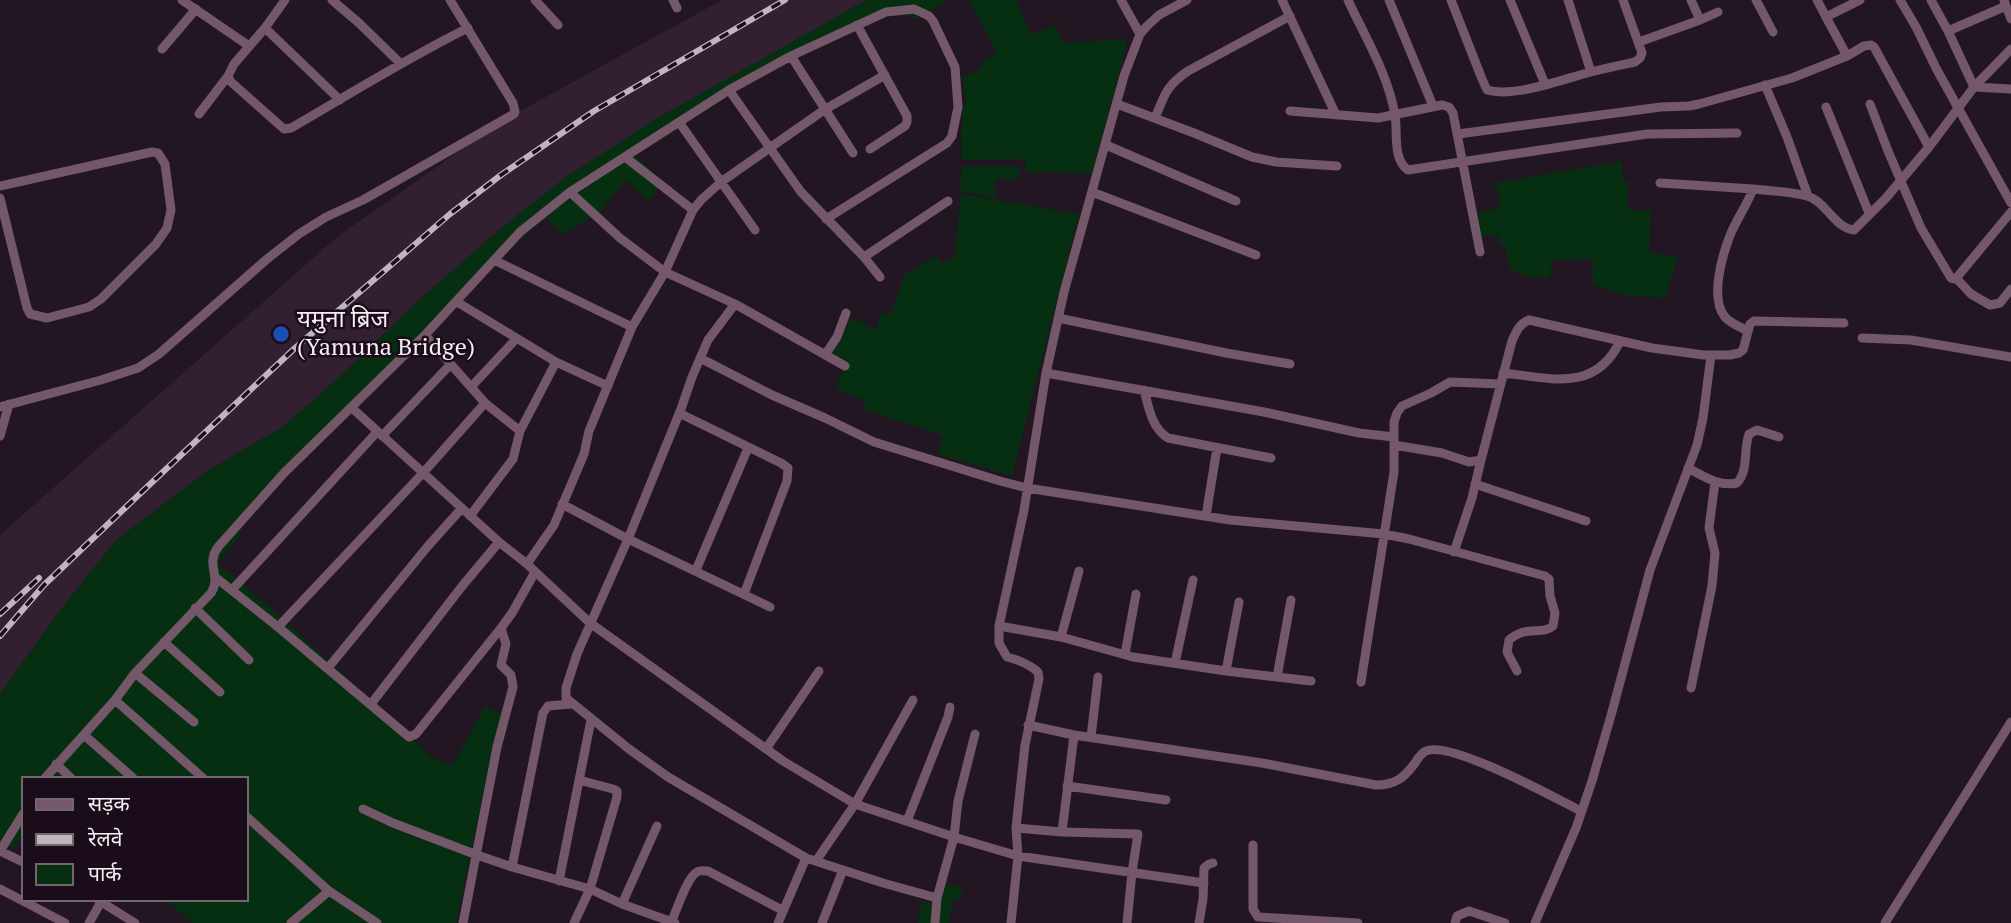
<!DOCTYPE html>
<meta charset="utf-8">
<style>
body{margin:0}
#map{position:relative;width:2011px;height:923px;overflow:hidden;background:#231623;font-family:"PT Serif","Noto Sans Devanagari",serif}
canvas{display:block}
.legend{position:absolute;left:21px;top:776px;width:228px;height:126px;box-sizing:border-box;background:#1a0d19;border:2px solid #726671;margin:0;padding:9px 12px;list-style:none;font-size:21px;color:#f5ecf4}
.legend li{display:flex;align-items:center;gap:14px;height:35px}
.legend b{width:35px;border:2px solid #726671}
</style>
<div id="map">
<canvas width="2011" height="923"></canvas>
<ul class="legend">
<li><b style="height:9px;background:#745769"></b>सड़क</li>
<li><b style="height:9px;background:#bfb5be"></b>रेलवे</li>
<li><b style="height:19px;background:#062f11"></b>पार्क</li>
</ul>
</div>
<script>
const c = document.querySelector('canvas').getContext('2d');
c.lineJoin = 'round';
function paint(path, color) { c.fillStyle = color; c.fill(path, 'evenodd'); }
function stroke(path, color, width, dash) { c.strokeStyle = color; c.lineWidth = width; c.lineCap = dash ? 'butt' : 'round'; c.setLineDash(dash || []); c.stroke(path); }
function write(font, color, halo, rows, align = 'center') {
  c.font = font + ' "PT Serif","Noto Sans Devanagari",serif'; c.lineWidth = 5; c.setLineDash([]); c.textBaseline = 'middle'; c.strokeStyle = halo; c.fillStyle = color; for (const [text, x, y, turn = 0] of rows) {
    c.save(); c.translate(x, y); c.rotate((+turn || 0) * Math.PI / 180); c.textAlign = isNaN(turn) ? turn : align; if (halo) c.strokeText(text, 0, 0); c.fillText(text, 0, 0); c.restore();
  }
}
paint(new Path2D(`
 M 722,0 L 866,0 L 505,225 L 421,298 L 345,372 L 284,426 L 209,470 L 116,540 L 58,613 L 0,694 L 0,535 L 337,237 L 502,121 Z`), '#322031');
paint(new Path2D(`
 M 866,0 L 948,0 L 916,19 L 895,13 L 881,17 L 798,56 L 727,94 L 635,155 L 663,182 L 648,202 L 626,180 L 599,213 L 564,234 L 544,216 L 287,475 L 242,526 L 239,537 L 217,564 L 273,610 L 432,757 L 452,766 L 485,707 L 503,714 L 493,745 L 456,923 L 192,923 L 167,900 L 247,900 L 247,778 L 23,778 L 23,836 L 15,847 L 0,846 L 0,694 L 58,613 L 116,540 L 209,470 L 284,426 L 345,372 L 421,298 L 505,225 L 563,179 L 652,121 Z
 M 969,0 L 1016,0 L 1031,35 L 1056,25 L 1063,43 L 1128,39 L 1092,173 L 1026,172 L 1025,159 L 962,160 L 961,134 L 963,105 L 966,104 L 962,78 L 982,68 L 981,62 L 997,52 Z
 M 1622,161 L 1623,181 L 1628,181 L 1628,210 L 1651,210 L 1649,252 L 1678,257 L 1665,298 L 1625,295 L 1593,285 L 1593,259 L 1552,260 L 1550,277 L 1528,277 L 1510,269 L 1505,244 L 1500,245 L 1499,235 L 1481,236 L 1478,213 L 1501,207 L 1496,183 Z
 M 962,166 L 1019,166 L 1019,179 L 995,179 L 995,198 L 960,191 Z
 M 961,194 L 1079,214 L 1012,476 L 938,454 L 943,435 L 863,409 L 866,401 L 836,388 L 846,360 L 832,353 L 842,339 L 851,317 L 876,330 L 881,313 L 891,315 L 904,275 L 936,256 L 942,264 L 955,256 Z
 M 945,883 L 960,887 L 963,898 L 953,900 L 949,923 L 918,923 L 922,901 L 940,904 Z`), '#062f11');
stroke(new Path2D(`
 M 182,0 L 249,46
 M 285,0 L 265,28 L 234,64 L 228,76 L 230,81 L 284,129 L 291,128 C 350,94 407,58 468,28
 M 332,0 L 359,23 L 400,63
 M 535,0 L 558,25
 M 673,0 L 677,8
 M 1121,0 L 1140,34
 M 1282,0 L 1336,115
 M 1348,0 C 1365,37 1388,74 1395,115 C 1398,132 1392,159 1408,170 L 1647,134 L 1737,133
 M 1389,0 L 1433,106
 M 1451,0 L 1482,79 L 1487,90 C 1514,98 1564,79 1591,72 C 1606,68 1621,65 1635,62 L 1640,58 L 1642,53 L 1623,0
 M 1510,0 L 1545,84
 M 1568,0 L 1591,72
 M 1756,0 L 1773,32
 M 1817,0 L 1826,17
 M 1900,0 L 1916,27 L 1937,70 L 2011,203
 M 1931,0 L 1948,31 L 1974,87 L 2011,89
 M 2006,6 L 2011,19
 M 1700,20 L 1718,12
 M 857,25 L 907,116 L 907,122 L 905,126 L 870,149
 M 265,28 L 340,100
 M 1948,31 L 2006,6 L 2004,0
 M 1639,42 L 1700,20 L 1691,0
 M 162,49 L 196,9
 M 791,56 L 853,153
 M 1847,56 L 1864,46 L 1871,45 L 1874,47 L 1929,147
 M 1765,85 L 1787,137 L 1808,196
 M 729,90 L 801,192 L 864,257 L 880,277
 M 1117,104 L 1194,133 L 1252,157 L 1276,162 L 1337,166
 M 1870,104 L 1888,151 L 1921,228 L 1951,278 L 1954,279 L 1958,276 L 2011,212
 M 1826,107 L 1869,213
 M 1290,111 L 1378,118 L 1442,105 L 1449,107 L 1453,113 L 1480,252
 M 199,114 L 228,76
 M 1155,118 C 1165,94 1166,86 1188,71 L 1290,16
 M 679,122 L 755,230
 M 1458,134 L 1661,107 L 1689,106 L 1699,104 L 1792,78 L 1847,56 L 1826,17 L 1860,0
 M 1106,145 L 1236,201
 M 625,157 L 693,210
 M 1660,183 C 1691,185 1722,187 1753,189 C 1770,191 1789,191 1807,196 C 1826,201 1834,228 1854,230 L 1886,198 L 1929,147 L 1974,87 L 2011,49
 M 0,186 L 152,152 L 158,153 L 165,164 L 171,210 L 167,228 L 156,244 L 101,299 L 89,307 L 47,318 L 30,314 L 27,308 L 0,198
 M 570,192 L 620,238 L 665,272 L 735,304 L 845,366
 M 1092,192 L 1256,255
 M 864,257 L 948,201
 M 494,260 L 632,327
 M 1956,278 L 1971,294 L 1990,305 L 2000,303 L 2011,289
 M 457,302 L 556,362 L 608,386
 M 735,304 L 708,340 L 692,377 L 681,409 L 628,539 L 577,654 L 566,688 L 566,698 L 629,749 L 668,777 L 806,858 L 883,883 L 937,898
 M 1058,318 L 1226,353 L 1290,364
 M 1748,331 C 1740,327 1730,323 1725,317 C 1709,298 1723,253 1731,233 C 1738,217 1747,205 1753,189
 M 425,335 L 485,403 L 520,431 L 513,459 L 470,516
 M 1862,338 L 1911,340 L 2011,357
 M 825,355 L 837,337 L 846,313
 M 700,358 L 772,395 L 825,418 L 874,442 L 1000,481 L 1027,488 L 1230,520 L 1384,534 L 1409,539 L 1545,576 L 1549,579 L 1550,596 L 1555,613 L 1553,626 C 1542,636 1527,624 1509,640 L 1507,652 L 1517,671
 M 1046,373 L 1264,412 L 1359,433 L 1394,437
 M 1503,373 C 1550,378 1596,393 1620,341
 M 471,387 L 516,339
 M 1144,390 C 1149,408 1151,427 1168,438 L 1271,458
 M 0,407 L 101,380 L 138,368 L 159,354 L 267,259 L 299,234 L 326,217 L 363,200 L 514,114 L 515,112 L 513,103 L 450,0
 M 352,408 L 499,542 L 527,564 L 590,623 L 783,761 L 855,804 L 954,837 L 1018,856 L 1204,883
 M 679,413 L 781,463 L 788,468 L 787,481 L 744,594
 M 520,431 L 556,362
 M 0,436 L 9,404
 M 382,436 L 450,365
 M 1394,445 L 1442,453 L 1469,462 L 1481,460 L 1512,341 C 1516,332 1519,324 1529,320 L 1652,348 L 1704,355 L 1730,355 L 1739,353 L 1743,350 L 1750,324 L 1754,321 L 1844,323
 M 1688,468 C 1703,476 1719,487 1737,483 C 1749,470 1743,450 1749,434 L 1757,430 L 1779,437
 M 1475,484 L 1586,521
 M 562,504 L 628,539 L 770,607
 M 1206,516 L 1217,448
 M 1454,552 L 1472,498 L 1481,460
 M 527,564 L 554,525 L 584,454 L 589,431 L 632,327 L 665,272 L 693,210 L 701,200 L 721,182 L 824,110 L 885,75
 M 696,570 L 748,448
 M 215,577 L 278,627 L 409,737 L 416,734 L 501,628 L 512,613 L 535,572
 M 232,590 L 377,432
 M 195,608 L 249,660
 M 999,626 L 1061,637 L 1133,657 L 1226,671 L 1311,681
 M 278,627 L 423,473 L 485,403
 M 1061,637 L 1079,571
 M 164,642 L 220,692
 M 1125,654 L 1136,594
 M 1175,663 L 1193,580
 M 328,668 L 428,546 L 462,508
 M 1226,671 L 1239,602
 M 135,673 L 194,722
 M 1277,677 L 1291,600
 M 1361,682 L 1394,472 L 1394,422 L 1397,413 L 1402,406 L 1431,393 L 1450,382 L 1500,384
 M 1691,688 L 1712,586 L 1715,553 L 1709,528 L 1715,482
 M 115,700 L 203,778
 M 371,704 L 463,585 L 499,542
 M 1028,725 L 1074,735 L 1262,763 L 1376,785 C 1395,785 1404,778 1415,763 C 1418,758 1421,753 1426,751 C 1450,740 1555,798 1581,811
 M 84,735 L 133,778
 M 1091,737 L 1098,677
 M 766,749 L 819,671
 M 56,764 L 71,778
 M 45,778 L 115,700 L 135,673 L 211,593 C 222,576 205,565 218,547 L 284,473 L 425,335 L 520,232 L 570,192 L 729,90 L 791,56 L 886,12 L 914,9 L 929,16 L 933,21 L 955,67 L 958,107 L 952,136 L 947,143 L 826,219
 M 1067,786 L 1166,800
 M 363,809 L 393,823 L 477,855 L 512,867 L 590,889 L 622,904 L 675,923
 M 247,817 L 329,891 L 377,923
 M 907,821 L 948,717 L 950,707
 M 1016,828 L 1062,832 L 1138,834 L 1132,872 L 1127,923
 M 1062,832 L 1074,735
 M 1253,845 L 1253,909 L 1258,917 L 1358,923
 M 0,851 L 23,814
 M 0,851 L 23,862
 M 816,861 L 855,804 L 913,700
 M 512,867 L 543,713 L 548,706 L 571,704
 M 559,881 L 591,720
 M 0,889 L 65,923
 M 98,900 L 135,923
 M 622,904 L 657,826
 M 89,923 L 101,902
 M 291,923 L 329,891
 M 463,923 L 497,747 L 513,687 L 511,675 L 501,665 L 506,644 L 501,628
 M 574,923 L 590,889 L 617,797 L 617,791 L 613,789 L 579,780
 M 671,923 C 676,912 687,877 697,872 C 699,870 705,871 708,871 L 782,910
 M 778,923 L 806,858
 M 822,923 L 843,870
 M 935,923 L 937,898 L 954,837 L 958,801 L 975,734
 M 1011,923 L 1018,856 L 1016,828 L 1025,745 L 1039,679 L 1038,672 C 1029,664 1019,660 1007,657 L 999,643 L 999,626 L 1024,510 L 1046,373 L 1064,292 L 1124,76 L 1140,34 L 1147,26 L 1159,15 L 1187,0
 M 1199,923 L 1203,899 L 1204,868 L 1209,864 L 1213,863
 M 1455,923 L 1457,916 L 1469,911 L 1505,923
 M 1535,923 L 1576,828 L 1592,781 L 1612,712 L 1650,570 L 1697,445 L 1703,418 L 1711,355
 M 1885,923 L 2011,722`), '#745769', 9);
const rail = new Path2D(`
 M 0,614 L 39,578
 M 0,636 L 44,585 L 147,487 L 295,348 L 450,214 L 501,175 L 594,111 L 785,0`);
stroke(rail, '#bfb5be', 6);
stroke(rail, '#1a0d19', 3.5, [10]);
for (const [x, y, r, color] of [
 [281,334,9,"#1a4fb4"]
]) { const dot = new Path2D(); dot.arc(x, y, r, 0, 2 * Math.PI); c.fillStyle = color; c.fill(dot); stroke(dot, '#1a0d19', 2.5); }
write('24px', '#f5ecf4', '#1a0d19', [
 ["यमुना ब्रिज",297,320],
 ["(Yamuna Bridge)",297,348]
], 'left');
</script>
